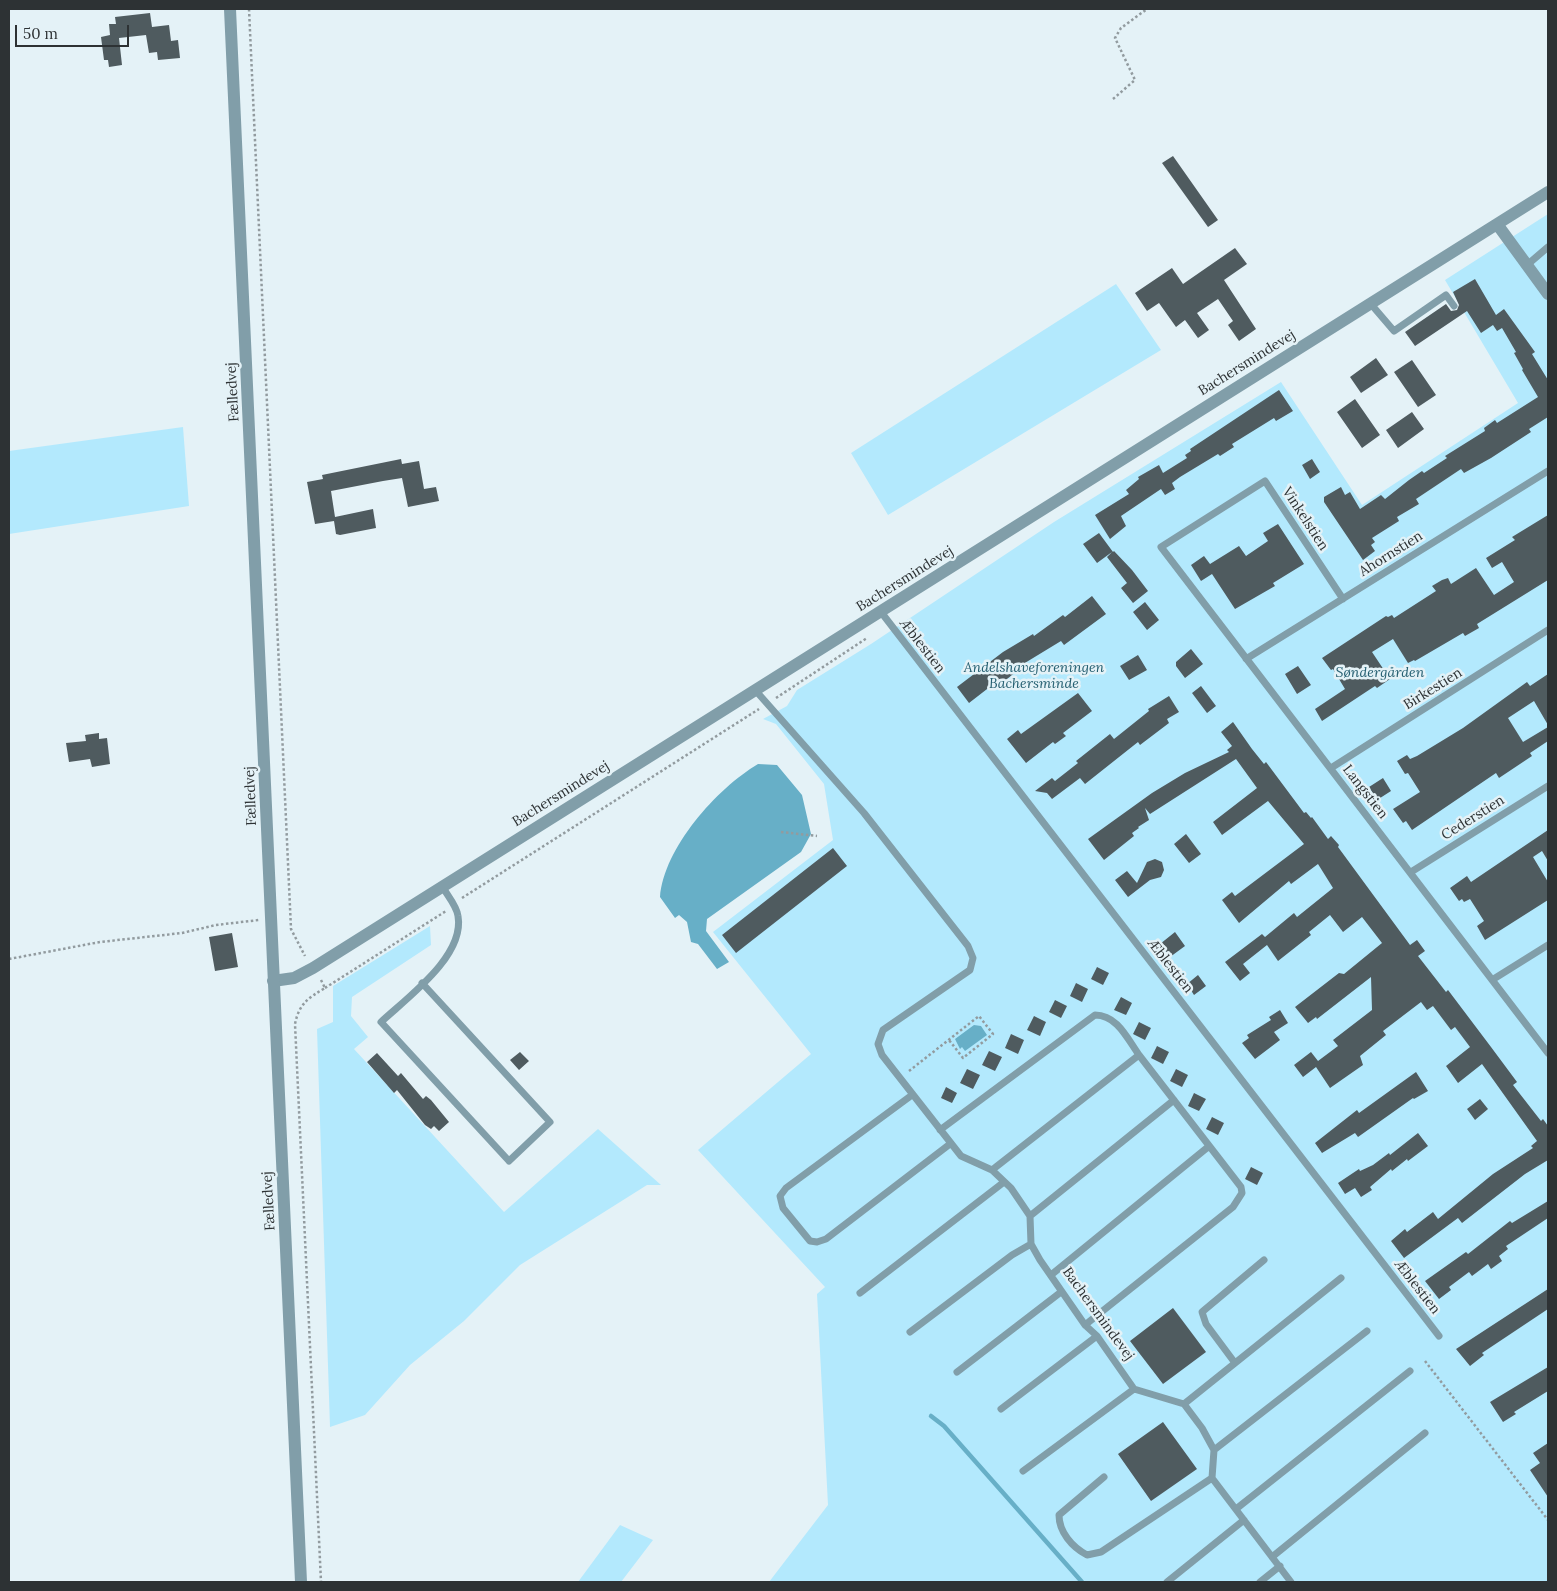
<!DOCTYPE html>
<meta charset="utf-8">
<style>
body{margin:0}
#map{position:relative;width:1557px;height:1591px;overflow:hidden;background:#e4f2f7;font-family:Lora,serif}
canvas{display:block}
.frame{position:absolute;inset:0;border:10px solid #2d3234;pointer-events:none}
.scale{position:absolute;left:15px;top:25px;width:114px;height:22px;box-sizing:border-box;border:2px solid #2d3234;border-top:0;padding-left:6px;font-size:15px;line-height:18px;white-space:nowrap;color:#2d3234;-webkit-text-stroke:4px #e4f2f7;paint-order:stroke}
</style>
<div id="map">
<canvas width="1557" height="1591"></canvas>
<div class="frame"></div>
<div class="scale">50 m</div>
</div>
<script>
const c = document.querySelector('canvas').getContext('2d');
c.lineJoin = 'round';
function paint(path, color) { c.fillStyle = color; c.fill(path, 'evenodd'); }
function stroke(path, color, width, dash) { c.strokeStyle = color; c.lineWidth = width; c.lineCap = dash ? 'butt' : 'round'; c.setLineDash(dash || []); c.stroke(path); }
function write(font, color, halo, rows, align = 'center') {
  c.font = font + ' Lora,serif'; c.lineWidth = 5; c.setLineDash([]); c.textBaseline = 'middle'; c.strokeStyle = halo; c.fillStyle = color; for (const [text, x, y, turn = 0] of rows) {
    c.save(); c.translate(x, y); c.rotate((+turn || 0) * Math.PI / 180); c.textAlign = isNaN(turn) ? turn : align; if (halo) c.strokeText(text, 0, 0); c.fillText(text, 0, 0); c.restore();
  }
}
paint(new Path2D(`
 M 1548,214 L 1548,1582 L 769,1582 L 828,1505 L 817,1294 L 825,1287 L 698,1150 L 811,1054 L 713,932 L 833,840 L 824,784 L 776,724 L 763,719 L 787,706 L 797,690 L 871,644 L 1054,522 L 1281,382 L 1362,505 L 1518,403 L 1445,280 Z
 M 1116,284 L 1161,350 L 888,515 L 851,453 Z
 M 183,427 L 189,506 L 9,534 L 9,451 Z
 M 430,926 L 431,945 L 352,997 L 351,1016 L 368,1037 L 354,1049 L 504,1212 L 598,1129 L 661,1185 L 647,1185 L 520,1265 L 464,1321 L 410,1365 L 365,1415 L 330,1427 L 317,1029 L 333,1022 L 333,986 Z
 M 620,1525 L 653,1540 L 621,1582 L 578,1582 Z`), '#b3e9fd');
paint(new Path2D(`
 M 758,764 L 777,765 L 802,795 L 811,834 L 801,852 L 707,919 L 706,931 L 729,962 L 717,969 L 698,944 L 691,942 L 687,922 L 679,915 L 675,918 L 660,897 C 664,848 716,789 758,764 Z
 M 974,1025 L 981,1026 L 987,1035 L 965,1051 L 962,1047 L 960,1049 L 955,1039 Z`), '#67afc7');
stroke(new Path2D(`
 M 931,1416 L 944,1426 L 1082,1582`), '#67afc7', 4.5);
paint(new Path2D(`
 M 150,13 L 152,27 L 169,25 L 171,41 L 178,40 L 180,58 L 158,60 L 157,52 L 149,53 L 146,35 L 119,38 L 122,65 L 109,67 L 108,60 L 104,60 L 101,37 L 110,35 L 109,24 L 116,24 L 115,17 Z
 M 1173,156 L 1218,220 L 1208,227 L 1162,163 Z
 M 1235,248 L 1247,264 L 1224,280 L 1256,329 L 1239,341 L 1228,325 L 1233,321 L 1218,299 L 1197,313 L 1209,330 L 1198,338 L 1185,320 L 1176,327 L 1159,303 L 1147,311 L 1135,293 L 1172,268 L 1183,284 Z
 M 1475,279 L 1496,315 L 1504,309 L 1535,352 L 1532,354 L 1548,380 L 1548,417 L 1529,429 L 1531,432 L 1491,458 L 1464,473 L 1461,469 L 1416,499 L 1419,504 L 1397,517 L 1399,521 L 1372,538 L 1375,542 L 1371,545 L 1375,551 L 1363,560 L 1324,502 L 1324,497 L 1341,487 L 1345,495 L 1350,492 L 1360,509 L 1381,495 L 1385,499 L 1409,480 L 1422,471 L 1424,473 L 1447,458 L 1445,456 L 1485,431 L 1484,428 L 1495,420 L 1497,423 L 1538,397 L 1522,370 L 1523,369 L 1514,353 L 1516,352 L 1502,328 L 1497,331 L 1493,325 L 1481,333 L 1467,311 L 1415,346 L 1405,332 L 1446,304 L 1451,311 L 1457,310 L 1459,305 L 1453,292 Z
 M 1376,358 L 1388,375 L 1361,393 L 1350,377 Z
 M 1412,360 L 1436,395 L 1418,407 L 1394,372 Z
 M 1279,390 L 1293,411 L 1276,421 L 1274,418 L 1232,444 L 1234,447 L 1220,456 L 1218,454 L 1180,477 L 1172,483 L 1175,489 L 1165,495 L 1161,489 L 1121,516 L 1126,526 L 1110,539 L 1095,515 L 1129,494 L 1126,490 L 1139,479 L 1138,477 L 1159,465 L 1163,473 L 1187,458 L 1185,455 L 1191,451 L 1190,449 Z
 M 1355,399 L 1380,435 L 1362,448 L 1337,412 Z
 M 1412,412 L 1424,429 L 1398,448 L 1386,430 Z
 M 401,459 L 402,464 L 419,461 L 424,489 L 436,487 L 439,501 L 408,507 L 402,478 L 383,481 L 331,491 L 335,517 L 373,509 L 376,528 L 340,535 L 336,534 L 334,521 L 315,524 L 307,482 L 323,479 L 322,475 Z
 M 1312,459 L 1320,472 L 1310,479 L 1302,465 Z
 M 1548,515 L 1548,580 L 1477,624 L 1479,628 L 1465,636 L 1463,633 L 1415,661 L 1414,660 L 1408,663 L 1393,639 L 1372,652 L 1390,679 L 1377,688 L 1375,686 L 1322,721 L 1315,709 L 1345,689 L 1333,669 L 1331,670 L 1322,658 L 1386,616 L 1388,617 L 1392,615 L 1394,618 L 1436,591 L 1432,586 L 1442,580 L 1448,578 L 1451,584 L 1476,568 L 1494,595 L 1514,582 L 1502,562 L 1492,568 L 1486,558 L 1515,540 L 1512,537 Z
 M 1278,524 L 1304,564 L 1273,583 L 1275,586 L 1235,609 L 1212,574 L 1201,581 L 1191,565 L 1204,556 L 1210,564 L 1239,546 L 1246,556 L 1268,541 L 1263,533 Z
 M 1099,533 L 1113,552 L 1114,551 L 1132,570 L 1148,591 L 1133,603 L 1121,588 L 1127,583 L 1107,557 L 1112,552 L 1097,563 L 1083,544 Z
 M 1092,596 L 1106,614 L 1064,645 L 1061,641 L 1015,669 L 1017,671 L 1002,683 L 1000,679 L 969,703 L 957,687 L 1003,652 L 1033,634 L 1034,636 L 1063,615 L 1065,617 Z
 M 1145,602 L 1159,620 L 1147,630 L 1133,612 Z
 M 1191,649 L 1203,664 L 1185,678 L 1176,666 L 1176,662 Z
 M 1138,655 L 1147,670 L 1129,680 L 1120,666 Z
 M 1298,666 L 1311,685 L 1297,694 L 1285,674 Z
 M 1548,674 L 1548,725 L 1534,701 L 1508,718 L 1523,742 L 1548,727 L 1548,741 L 1530,753 L 1532,756 L 1499,778 L 1496,773 L 1412,830 L 1406,821 L 1403,823 L 1393,809 L 1420,792 L 1408,773 L 1405,774 L 1397,761 L 1407,755 L 1410,759 L 1417,756 L 1463,728 L 1527,682 L 1530,686 Z
 M 1201,686 L 1216,706 L 1207,713 L 1192,693 Z
 M 1078,693 L 1092,711 L 1063,733 L 1066,736 L 1055,744 L 1053,742 L 1026,763 L 1007,739 L 1018,730 L 1021,734 Z
 M 1169,696 L 1179,712 L 1167,719 L 1169,723 L 1140,745 L 1138,742 L 1085,784 L 1080,778 L 1052,799 L 1047,793 L 1035,791 L 1052,778 L 1055,781 L 1078,763 L 1076,761 L 1110,734 L 1114,739 L 1149,711 L 1148,709 Z
 M 1233,722 L 1252,749 L 1264,764 L 1266,762 L 1304,813 L 1306,812 L 1311,818 L 1312,817 L 1328,839 L 1331,836 L 1339,845 L 1338,847 L 1410,945 L 1417,940 L 1425,951 L 1418,956 L 1446,992 L 1448,990 L 1491,1047 L 1517,1082 L 1513,1085 L 1541,1121 L 1543,1119 L 1548,1126 L 1548,1160 L 1525,1174 L 1462,1223 L 1458,1218 L 1404,1258 L 1391,1241 L 1405,1229 L 1407,1232 L 1433,1212 L 1438,1219 L 1493,1174 L 1533,1148 L 1531,1146 L 1537,1141 L 1482,1064 L 1458,1083 L 1446,1066 L 1470,1047 L 1455,1027 L 1451,1030 L 1433,1006 L 1427,1010 L 1421,1002 L 1383,1031 L 1386,1035 L 1360,1056 L 1363,1065 L 1330,1088 L 1316,1067 L 1303,1077 L 1294,1065 L 1311,1052 L 1318,1061 L 1338,1046 L 1333,1040 L 1372,1010 L 1371,977 L 1317,1019 L 1316,1017 L 1308,1023 L 1295,1007 L 1339,973 L 1344,974 L 1382,943 L 1362,917 L 1343,932 L 1330,915 L 1309,932 L 1311,935 L 1278,961 L 1267,945 L 1243,964 L 1250,973 L 1240,981 L 1225,962 L 1262,934 L 1265,937 L 1294,913 L 1297,917 L 1333,888 L 1318,864 L 1291,884 L 1289,881 L 1239,923 L 1222,900 L 1232,892 L 1235,896 L 1304,844 L 1268,801 L 1222,835 L 1213,822 L 1257,788 L 1236,759 L 1150,814 L 1145,808 L 1149,820 L 1138,827 L 1139,828 L 1132,833 L 1134,836 L 1104,860 L 1088,839 L 1152,793 L 1185,773 L 1229,752 L 1227,750 L 1232,746 L 1221,732 Z
 M 99,733 L 99,739 L 107,738 L 110,764 L 92,767 L 90,759 L 69,762 L 66,743 L 86,741 L 85,735 Z
 M 1383,778 L 1391,791 L 1377,800 L 1369,787 Z
 M 1548,830 L 1548,861 L 1542,851 L 1533,857 L 1548,882 L 1548,900 L 1485,940 L 1477,926 L 1484,921 L 1470,899 L 1464,902 L 1462,899 L 1459,901 L 1450,888 L 1467,876 L 1471,882 Z
 M 1186,834 L 1201,854 L 1189,863 L 1174,844 Z
 M 833,848 L 847,866 L 736,953 L 722,935 Z
 M 1155,859 L 1162,862 L 1164,870 L 1161,877 L 1150,880 L 1128,897 L 1115,880 L 1127,871 L 1137,883 L 1147,862 Z
 M 1175,932 L 1185,946 L 1170,957 L 1160,944 Z
 M 232,933 L 238,967 L 215,971 L 209,937 Z
 M 1097,967 L 1109,973 L 1103,985 L 1091,979 Z
 M 1198,975 L 1206,986 L 1194,995 L 1187,984 Z
 M 1076,983 L 1088,989 L 1082,1002 L 1070,996 Z
 M 1121,997 L 1132,1003 L 1126,1015 L 1114,1010 Z
 M 1055,1000 L 1067,1006 L 1061,1018 L 1049,1012 Z
 M 1280,1010 L 1288,1023 L 1274,1032 L 1280,1040 L 1255,1059 L 1242,1043 L 1249,1038 L 1247,1035 L 1271,1020 L 1269,1017 Z
 M 1034,1016 L 1046,1022 L 1040,1036 L 1027,1030 Z
 M 1139,1022 L 1151,1028 L 1145,1040 L 1133,1034 Z
 M 1011,1034 L 1024,1040 L 1018,1054 L 1005,1048 Z
 M 1157,1046 L 1169,1052 L 1163,1064 L 1151,1058 Z
 M 989,1051 L 1002,1057 L 995,1071 L 982,1065 Z
 M 520,1052 L 529,1061 L 519,1070 L 510,1060 Z
 M 377,1053 L 398,1076 L 401,1073 L 423,1099 L 426,1096 L 431,1100 L 449,1122 L 439,1131 L 434,1126 L 431,1129 L 425,1125 L 397,1090 L 394,1093 L 367,1062 Z
 M 967,1069 L 980,1075 L 973,1089 L 960,1083 Z
 M 1176,1069 L 1188,1075 L 1182,1087 L 1170,1081 Z
 M 1416,1072 L 1428,1091 L 1414,1099 L 1413,1098 L 1358,1137 L 1355,1133 L 1322,1153 L 1315,1143 L 1357,1110 L 1359,1113 Z
 M 946,1087 L 957,1093 L 952,1103 L 941,1098 Z
 M 1194,1093 L 1206,1099 L 1199,1111 L 1188,1106 Z
 M 1480,1099 L 1488,1109 L 1475,1120 L 1467,1109 Z
 M 1212,1117 L 1224,1123 L 1218,1135 L 1206,1129 Z
 M 1418,1133 L 1428,1146 L 1408,1161 L 1407,1159 L 1392,1171 L 1391,1169 L 1370,1187 L 1372,1190 L 1361,1197 L 1355,1188 L 1345,1194 L 1338,1183 L 1359,1169 L 1360,1171 L 1373,1165 L 1389,1153 L 1390,1155 Z
 M 1251,1167 L 1263,1173 L 1257,1185 L 1245,1179 Z
 M 1548,1201 L 1548,1218 L 1506,1246 L 1508,1249 L 1499,1256 L 1502,1261 L 1491,1269 L 1488,1264 L 1472,1276 L 1469,1272 L 1449,1287 L 1451,1290 L 1439,1299 L 1425,1281 L 1466,1252 L 1468,1254 L 1510,1221 L 1512,1223 Z
 M 1548,1289 L 1548,1309 L 1482,1353 L 1484,1355 L 1470,1366 L 1456,1349 Z
 M 1173,1308 L 1206,1352 L 1163,1384 L 1130,1341 Z
 M 1548,1367 L 1548,1391 L 1514,1412 L 1516,1414 L 1503,1422 L 1490,1402 Z
 M 1163,1422 L 1197,1469 L 1151,1501 L 1118,1454 Z
 M 1548,1443 L 1548,1497 L 1530,1470 L 1540,1463 L 1533,1453 Z`), '#4f5b5f');
stroke(new Path2D(`
 M 249,9 L 291,929 L 305,956
 M 1113,99 L 1135,80 L 1115,38 L 1121,28 L 1147,9
 M 776,698 L 867,638
 M 781,832 L 817,836
 M 462,898 L 759,709
 M 9,959 L 100,942 L 182,933 L 216,925 L 259,920
 M 321,980 L 325,988 C 308,998 299,1004 295,1024 L 321,1582
 M 325,988 L 446,911
 M 909,1071 L 979,1016 L 993,1034 L 963,1058 L 949,1040
 M 1425,1361 L 1548,1520`), '#929b9f', 2.5, [2.5, 2.5]);
stroke(new Path2D(`
 M 1527,265 L 1548,247
 M 1370,303 L 1394,331 L 1446,295 L 1454,306
 M 1343,599 L 1265,481 L 1161,547 L 1548,1053
 M 881,612 L 1439,1336
 M 1246,659 L 1548,471
 M 756,691 L 864,813 L 968,946 L 973,958 L 970,970 L 883,1030 L 878,1044 L 882,1055 L 961,1156 L 992,1170 L 1011,1188 L 1030,1216 L 1031,1244 L 1040,1260 L 1085,1325 L 1097,1336 L 1134,1389 L 1184,1404 L 1202,1428 L 1214,1450 L 1212,1478 L 1291,1582
 M 1331,768 L 1548,630
 M 1411,872 L 1548,786
 M 1492,980 L 1548,945
 M 422,983 L 550,1122 L 509,1161 L 381,1022 C 408,997 465,956 458,916 C 457,906 447,895 442,886
 M 912,1095 L 786,1188 L 780,1196 L 783,1208 L 810,1241 L 817,1242 L 826,1239 L 950,1144
 M 940,1130 L 1095,1015 C 1117,1015 1127,1038 1139,1055
 M 992,1170 L 1139,1055 L 1241,1187 L 1242,1193 L 1233,1207 L 1085,1325
 M 1030,1216 L 1174,1100
 M 1051,1275 L 1208,1147
 M 860,1293 L 1004,1182
 M 910,1332 L 1012,1255 L 1031,1244
 M 1235,1363 L 1206,1324 L 1202,1312 L 1264,1260
 M 957,1372 L 1061,1292
 M 1184,1404 L 1341,1278
 M 1001,1409 L 1097,1336
 M 1214,1450 L 1367,1331
 M 1023,1471 L 1134,1389
 M 1104,1477 L 1059,1515 C 1059,1532 1072,1547 1087,1555 L 1101,1552 L 1212,1478
 M 1236,1509 L 1410,1371
 M 1272,1557 L 1425,1433
 M 1167,1582 L 1244,1520
 M 1260,1582 L 1280,1566`), '#819ea9', 7);
stroke(new Path2D(`
 M 1497,224 L 1548,294
 M 273,981 L 294,978 L 313,968 L 1548,192`), '#819ea9', 12);
stroke(new Path2D(`
 M 230,9 L 301,1582`), '#819ea9', 12);
write('14px', '#2d3234', '#e4f2f7', [
 ["Bachersmindevej",1247,363,-32],
 ["Fælledvej",233,392,-93],
 ["Vinkelstien",1305,519,57],
 ["Ahornstien",1391,554,-32],
 ["Bachersmindevej",905,579,-32],
 ["Æblestien",922,646,52],
 ["Birkestien",1433,689,-32],
 ["Langstien",1365,792,52],
 ["Bachersmindevej",561,794,-32],
 ["Fælledvej",251,796,-92],
 ["Cederstien",1473,818,-32],
 ["Æblestien",1170,966,52],
 ["Fælledvej",269,1201,-93],
 ["Æblestien",1417,1287,52],
 ["Bachersmindevej",1098,1314,54]
]);
write('italic 14px', '#255f71', '#e4f2f7', [
 ["Andelshaveforeningen",1034,668],
 ["Bachersminde",1034,684],
 ["Søndergården",1380,673]
]);
</script>
